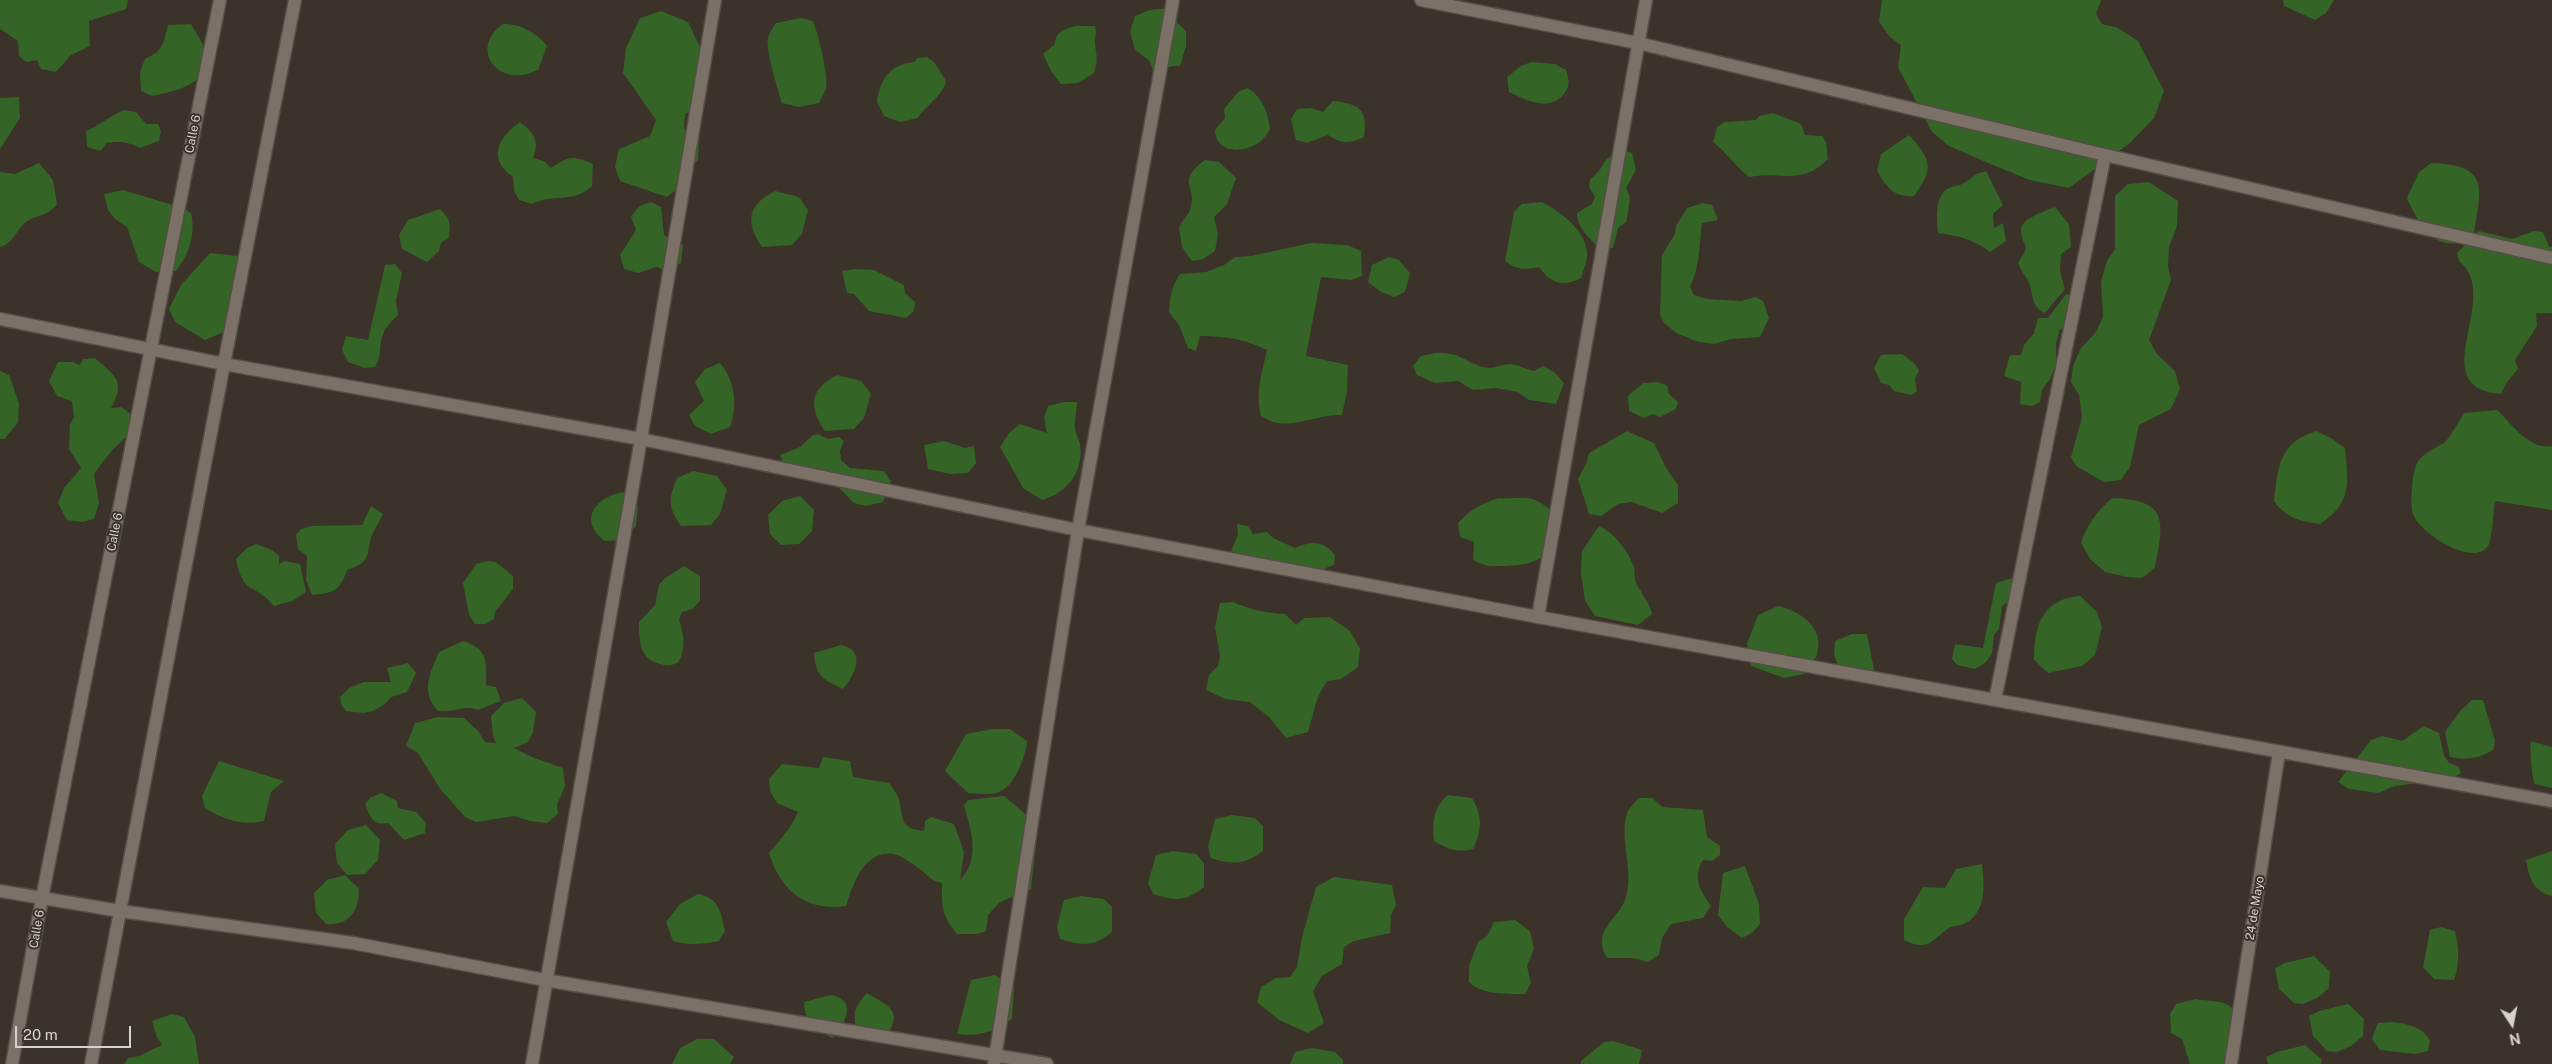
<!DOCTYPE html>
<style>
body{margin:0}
#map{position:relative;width:2552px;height:1064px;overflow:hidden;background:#3b3229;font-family:"Public Sans",sans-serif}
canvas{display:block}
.north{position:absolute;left:2487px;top:999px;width:50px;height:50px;-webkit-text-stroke:4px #3b3229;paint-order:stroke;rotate:169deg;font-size:14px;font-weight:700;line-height:20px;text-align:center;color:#d8d2cd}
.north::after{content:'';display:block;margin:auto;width:18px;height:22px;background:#d8d2cd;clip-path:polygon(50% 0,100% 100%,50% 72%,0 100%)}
.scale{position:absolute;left:15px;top:1026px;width:116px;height:22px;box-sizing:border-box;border:2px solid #d8d2cd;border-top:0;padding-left:6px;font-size:15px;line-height:18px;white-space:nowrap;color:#d8d2cd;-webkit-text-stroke:4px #3b3229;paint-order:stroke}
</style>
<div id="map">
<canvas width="2552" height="1064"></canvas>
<div class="north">N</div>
<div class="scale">20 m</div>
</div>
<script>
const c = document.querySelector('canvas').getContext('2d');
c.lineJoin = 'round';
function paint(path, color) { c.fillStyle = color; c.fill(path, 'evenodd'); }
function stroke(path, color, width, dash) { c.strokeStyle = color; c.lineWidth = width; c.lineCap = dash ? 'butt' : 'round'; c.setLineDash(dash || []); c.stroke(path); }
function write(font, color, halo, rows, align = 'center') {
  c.font = font + ' "Public Sans",sans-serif'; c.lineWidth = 4; c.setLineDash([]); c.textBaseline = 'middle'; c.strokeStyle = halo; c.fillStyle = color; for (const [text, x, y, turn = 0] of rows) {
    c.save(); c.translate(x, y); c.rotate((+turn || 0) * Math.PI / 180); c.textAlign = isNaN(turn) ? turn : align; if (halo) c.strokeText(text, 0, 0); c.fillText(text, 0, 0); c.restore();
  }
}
paint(new Path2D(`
 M 0,0 L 128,0 L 126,9 L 89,21 L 90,46 L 71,55 L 56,72 L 41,69 L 37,60 L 26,62 L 19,56 L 18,41 L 0,29 Z
 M 1882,0 L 2101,0 L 2096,14 L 2102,24 L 2118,28 L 2138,41 L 2164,91 L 2154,118 L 2130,143 L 2069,188 L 2030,180 L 1993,165 L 1949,146 L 1932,132 L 1898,67 L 1901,45 L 1890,37 L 1879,22 Z
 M 2283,0 L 2334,0 L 2326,13 L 2315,20 L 2284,6 Z
 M 1168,8 L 1171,17 L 1186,31 L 1186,46 L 1180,66 C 1171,65 1164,70 1153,70 L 1149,60 L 1135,50 L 1130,32 L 1135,16 L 1150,10 Z
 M 661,11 L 688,22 L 711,70 L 704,106 L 685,114 L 684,128 L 699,143 L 698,161 L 679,174 L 677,189 L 667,197 L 620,181 L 615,167 L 619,149 L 650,136 L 656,120 L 623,73 L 626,48 L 640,18 Z
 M 801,18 L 813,21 C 818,33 829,77 826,89 C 824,93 821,99 819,103 L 799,107 L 782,103 C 778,90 765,48 768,38 C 769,33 773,28 776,23 Z
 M 191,24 C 195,32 204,43 205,52 C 210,86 177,90 152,96 L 141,91 L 140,72 L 145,59 C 164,50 163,44 168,25 Z
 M 503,24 C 519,23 538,33 547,46 L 538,70 C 498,90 468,48 503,24 Z
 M 1075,26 L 1095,26 C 1097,32 1095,36 1095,42 C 1096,57 1099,57 1094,73 L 1078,83 L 1061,84 L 1051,71 L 1043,54 L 1055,44 C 1056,31 1063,30 1075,26 Z
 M 927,57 L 934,62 L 946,81 C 943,96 926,105 918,118 L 900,122 L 884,116 L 877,102 C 880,79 890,64 915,62 L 917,58 Z
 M 1531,62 L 1555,64 L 1566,70 C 1569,80 1571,86 1563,95 C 1547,112 1527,100 1509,92 L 1507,77 L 1521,66 Z
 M 1248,88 C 1263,98 1268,112 1270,129 C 1268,133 1264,138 1261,141 C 1244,154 1216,154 1215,130 L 1225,118 L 1224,109 L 1239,91 Z
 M 19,97 L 20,118 L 0,149 L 0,98 Z
 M 1333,101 C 1360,104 1368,109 1364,137 C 1349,144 1342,144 1328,135 L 1307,143 L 1296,140 L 1291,119 L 1297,109 L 1311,108 L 1323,112 Z
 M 125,110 L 136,112 L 146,124 L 158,124 L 161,131 L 159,141 L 140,148 C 128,142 120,141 106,143 L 101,151 L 87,147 L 86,131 C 101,125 112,114 125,110 Z
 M 1773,113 L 1801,124 L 1805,135 L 1822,136 L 1826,142 L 1828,159 C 1800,187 1782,170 1749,177 C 1737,168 1727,153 1713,142 L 1717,127 L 1725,122 L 1756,120 L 1759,116 Z
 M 520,122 C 534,132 540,142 533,158 L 544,161 L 551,168 C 569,156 572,155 593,164 L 592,186 C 573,204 553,193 532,204 L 519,200 L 514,191 L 513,177 C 487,159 498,137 520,122 Z
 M 1909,135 C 1931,159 1935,168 1914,196 C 1894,198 1885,186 1877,170 L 1881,154 Z
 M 1623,150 L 1632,153 L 1636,170 L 1626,188 L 1630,197 L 1628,213 L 1626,222 L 1618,228 L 1613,248 L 1599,248 C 1589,238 1577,227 1577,213 L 1592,204 L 1595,197 L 1589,187 L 1590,179 C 1607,168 1597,160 1623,150 Z
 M 1205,160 L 1219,162 L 1236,178 L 1227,204 L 1214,217 L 1218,234 L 1215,251 L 1203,259 L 1192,261 L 1182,247 L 1179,227 C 1182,221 1188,215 1190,210 C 1199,185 1174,183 1205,160 Z
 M 39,163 L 53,180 L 57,204 C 47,217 37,214 26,222 C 16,230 13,244 0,247 L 0,172 L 15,174 Z
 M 2431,163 C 2489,165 2482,186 2474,233 C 2470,235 2465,240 2461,242 C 2432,251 2416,218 2407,198 L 2419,172 Z
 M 1986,171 L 2003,205 L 1993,214 L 1994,228 L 2003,223 L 2006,241 L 1990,252 C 1975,240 1956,235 1938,233 C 1937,219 1934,199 1947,189 C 1951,186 1958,186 1962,184 C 1972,179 1973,174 1986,171 Z
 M 2149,182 L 2178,201 L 2177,226 L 2169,247 L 2168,266 L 2171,280 L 2149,340 L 2157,354 L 2175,371 L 2180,389 L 2171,409 L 2139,425 L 2130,467 L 2121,480 L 2104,482 L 2076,466 L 2071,457 L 2082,417 L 2079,395 L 2071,382 L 2073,366 L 2081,348 L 2096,332 L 2103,317 L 2101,281 L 2107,261 L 2115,249 L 2115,196 L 2128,184 Z
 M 123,190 L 183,208 L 191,213 C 196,235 189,254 176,271 L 156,272 L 139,262 L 127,227 L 115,219 L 108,210 L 104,194 Z
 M 775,191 L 799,197 L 808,210 L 802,234 L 792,245 L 762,247 C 745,222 747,205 775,191 Z
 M 651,202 L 661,207 L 664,235 L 683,245 L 681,263 L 666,270 L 656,267 L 638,273 L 624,269 L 620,255 L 636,230 L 631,217 L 639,206 Z
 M 1542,202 C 1560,212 1585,229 1587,252 C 1588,260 1583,271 1581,278 C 1563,287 1551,284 1539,267 C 1525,270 1517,270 1505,261 L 1514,212 L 1522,204 Z
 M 1703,203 L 1712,205 L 1718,220 L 1702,223 C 1699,245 1700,267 1690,287 L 1694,295 L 1707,299 L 1741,301 L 1756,297 L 1763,301 L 1769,318 L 1760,337 L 1731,339 L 1714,344 L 1699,342 L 1678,334 L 1664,323 L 1660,314 L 1662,255 L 1675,234 L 1676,226 L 1687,208 Z
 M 2055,207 L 2069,224 L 2071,247 L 2061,254 L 2060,271 L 2065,289 L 2045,313 C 2032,307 2033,297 2030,285 C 2027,278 2021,271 2018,263 C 2032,241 2023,250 2021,231 C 2020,218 2046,211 2055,207 Z
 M 440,209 C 450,219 451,223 449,237 L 441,243 L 439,251 L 427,262 L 402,249 L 399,235 L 408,220 Z
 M 2479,231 L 2512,239 L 2534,231 L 2543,232 L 2549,246 L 2552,247 L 2552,313 L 2536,313 L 2537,326 L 2515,360 L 2518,369 L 2507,382 L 2501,394 C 2421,388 2504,297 2459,261 L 2457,253 Z
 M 1311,243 L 1347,245 L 1361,251 L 1362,276 L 1351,280 L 1321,277 L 1306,356 L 1348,365 L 1347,391 L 1342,415 C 1313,414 1287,434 1261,416 C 1255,393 1262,372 1267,350 C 1245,339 1225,336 1200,336 L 1196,351 L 1188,348 L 1179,325 L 1169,312 C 1170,297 1171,287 1180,274 L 1206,272 L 1224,265 L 1235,257 L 1251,256 Z
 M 210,253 L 237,256 L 244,270 L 232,288 L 240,313 L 233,328 L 205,340 L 175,322 L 169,309 L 181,285 Z
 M 1389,257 L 1399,260 L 1410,273 L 1405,292 L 1394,297 L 1381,292 L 1368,282 L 1372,265 Z
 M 395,264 L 402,273 L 396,301 L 398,315 C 392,321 385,327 383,335 C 378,347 383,354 375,367 L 365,368 L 348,362 L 342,350 L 346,336 L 368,340 L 385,265 Z
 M 856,269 L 874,270 L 904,285 L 905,293 L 915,302 L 914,311 L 906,318 L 869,311 L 854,294 L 847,293 L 842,271 Z
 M 2066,294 L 2076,297 L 2079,316 L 2074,326 L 2060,329 L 2056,343 L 2056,365 L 2050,379 L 2042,390 L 2040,402 L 2032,406 L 2020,404 L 2021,382 L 2004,376 L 2010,355 L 2021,355 L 2024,345 L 2034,333 L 2038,318 L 2048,318 Z
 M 1435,353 C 1462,352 1462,361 1483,367 C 1494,370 1501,364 1511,364 C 1518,365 1527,369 1534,371 L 1543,366 L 1554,372 L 1564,383 L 1556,404 L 1529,400 L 1518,392 L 1496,388 L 1473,390 L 1458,381 L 1435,383 L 1417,375 L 1413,366 L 1421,356 Z
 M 1902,354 L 1913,362 L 1919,370 L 1915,379 L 1917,391 L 1912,395 L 1894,391 L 1889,385 L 1881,383 L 1874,368 L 1881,355 Z
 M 95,358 C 116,377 126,381 111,408 L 121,407 L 138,419 L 138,429 C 118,441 107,456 94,474 L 99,503 L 94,519 L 82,522 L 67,520 L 58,503 L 64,488 L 81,468 L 69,449 L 70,424 L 74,417 L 72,401 L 57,396 L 49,381 L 58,362 L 73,362 L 80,365 L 83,359 Z
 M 720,363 C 735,381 738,405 730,427 L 711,434 L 695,426 L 689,415 L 704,401 L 695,382 L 705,369 Z
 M 0,371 L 9,375 L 19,403 L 18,422 L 5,439 L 0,439 Z
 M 837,375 L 861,381 L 871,394 L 864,418 L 854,429 L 825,431 C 808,406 810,389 837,375 Z
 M 1657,382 L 1667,385 L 1669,394 L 1678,402 L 1676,409 L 1660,417 L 1652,414 L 1644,418 L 1629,411 L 1628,396 L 1643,383 Z
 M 1064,402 L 1077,402 C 1077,410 1074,421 1075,429 C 1076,435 1079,439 1080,444 C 1084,472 1067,493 1042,500 L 1023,488 L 1000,447 L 1009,433 L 1020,424 L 1047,433 L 1044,418 L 1048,406 Z
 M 2497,410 C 2513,425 2529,450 2552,446 L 2552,510 L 2495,501 C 2493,512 2493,537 2488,546 C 2474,568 2419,533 2413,514 C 2410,506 2412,478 2415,469 C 2419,453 2434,450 2445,442 C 2449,439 2461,418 2464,413 Z
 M 1627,431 L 1654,443 L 1666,468 L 1678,485 L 1678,503 L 1662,513 L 1632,502 L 1618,504 L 1601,516 L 1589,514 L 1578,479 L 1587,462 L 1589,453 Z
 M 2316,431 L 2331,438 L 2345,448 C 2348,484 2353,502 2320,524 C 2299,521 2286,518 2274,501 C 2278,466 2279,443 2316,431 Z
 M 818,434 L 828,439 L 839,437 L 844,441 L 840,451 L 841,460 L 850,468 L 884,471 L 891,481 L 883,502 L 865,506 L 854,503 L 839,488 L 788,475 L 780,455 L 800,447 L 813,435 Z
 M 944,441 L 965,448 L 974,446 L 976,463 L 968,473 L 950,474 L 928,469 L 924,445 Z
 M 693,471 L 717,476 L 727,490 L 720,514 L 711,525 L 681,526 C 668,507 668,500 677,478 Z
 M 623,492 L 638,506 L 636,526 L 623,540 L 605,541 C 577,520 596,497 623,492 Z
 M 800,496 L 814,510 L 812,531 L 799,544 L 781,545 L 770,534 L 768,515 L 782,501 Z
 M 1499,498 C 1509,499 1520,497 1528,498 C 1541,500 1553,512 1562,520 C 1552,555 1543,564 1506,566 C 1488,566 1490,568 1473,560 L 1474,542 L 1460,537 L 1458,523 C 1470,510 1482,503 1499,498 Z
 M 2112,498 C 2169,500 2164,521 2155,568 L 2142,578 L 2127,577 L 2105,572 L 2090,559 L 2081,543 C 2086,526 2098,510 2112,498 Z
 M 371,506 L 383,514 C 380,521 375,528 372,535 C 365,554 374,561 347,570 C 340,591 334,593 312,595 L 306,580 L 307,556 L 298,549 L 296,535 L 301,529 L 312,526 L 362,525 Z
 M 1237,524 L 1248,526 L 1253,534 L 1267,532 L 1273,538 L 1295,548 C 1313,541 1322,540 1335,555 L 1334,565 L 1315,572 L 1256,562 L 1239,567 L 1231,551 L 1238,535 Z
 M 1599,526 C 1615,533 1628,551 1634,567 C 1635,571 1634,575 1635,579 C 1639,592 1649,600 1652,614 L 1638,625 L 1595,616 L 1585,601 L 1581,573 L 1582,551 Z
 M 256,544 L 272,550 L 279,556 L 279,564 L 285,561 L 300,564 L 306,592 L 292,601 L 274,606 C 254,582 243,596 236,559 L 247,548 Z
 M 488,561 L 496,562 L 513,576 L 513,589 L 495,612 L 494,619 L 485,624 L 475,624 L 469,615 L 463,583 L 476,564 Z
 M 684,566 L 700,576 L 700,601 L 692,609 L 682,612 L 679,619 C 684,637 686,645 679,662 C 671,666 668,666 660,664 C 639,659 639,640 639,622 L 655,605 L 659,585 L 665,578 Z
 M 2015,577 L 2026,578 L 2027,583 L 2022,592 L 2002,606 L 1999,629 L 1994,635 L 1992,653 L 1986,662 L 1975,669 L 1957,665 L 1952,659 L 1955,644 L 1983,648 L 1996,583 Z
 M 2080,596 L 2097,612 L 2102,627 L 2095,655 L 2082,666 L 2048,673 L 2034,660 C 2034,626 2042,599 2080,596 Z
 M 1233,602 C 1251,610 1266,613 1285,614 L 1296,625 L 1304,618 L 1330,617 L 1350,631 L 1360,649 L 1358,667 L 1341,679 L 1327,681 C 1314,700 1315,711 1308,732 L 1286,738 L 1270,718 L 1250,702 L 1225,699 L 1206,690 L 1209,675 L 1218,666 L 1220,657 L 1215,627 L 1220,603 Z
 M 1778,606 C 1800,611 1825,627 1817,654 C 1815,661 1808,668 1804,674 L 1784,678 L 1751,666 L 1747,644 L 1758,615 Z
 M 1852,634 L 1867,634 L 1874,670 L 1868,676 L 1840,673 L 1834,654 L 1835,641 Z
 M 463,641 C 488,649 487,662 486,685 L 496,687 L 501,701 L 478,710 C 466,704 452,713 438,711 C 420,692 430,673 439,652 Z
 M 841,645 C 867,650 855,675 843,689 C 822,679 816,677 814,653 Z
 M 408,663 L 416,673 L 407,692 L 391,697 L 385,704 L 373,711 L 364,713 L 346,711 L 341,704 L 340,697 L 349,688 L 364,682 L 391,682 L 387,668 Z
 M 522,698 L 536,712 L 533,732 L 528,742 L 514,748 L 532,757 L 563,768 L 565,786 L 557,805 L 558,814 L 547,823 L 530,821 L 514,816 L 476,822 L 465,817 L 441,790 L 418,753 L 406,746 L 415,723 L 438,717 L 464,718 L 478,731 L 485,742 L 496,743 L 493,736 L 491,716 L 504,703 Z
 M 2472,700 L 2483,700 L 2495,741 L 2493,750 C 2478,759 2467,760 2450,757 L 2445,732 L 2460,711 Z
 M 2424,726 L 2439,733 L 2444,755 L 2449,763 L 2458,766 L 2461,773 L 2450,779 L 2395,786 L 2378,793 L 2349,789 L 2338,782 L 2371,740 L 2383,736 L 2402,741 Z
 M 992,729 L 1010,729 L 1027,741 C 1025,758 1015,788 996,793 C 988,795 976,793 968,793 L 945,771 L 966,734 Z
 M 2531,741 L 2552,747 L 2552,788 L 2535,784 C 2532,779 2529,746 2531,741 Z
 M 823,757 L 850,761 L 853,777 L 889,783 C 892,787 896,792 898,797 C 905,816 896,828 924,831 L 925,821 L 931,817 L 954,824 L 964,852 L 960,880 C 981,859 971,830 964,805 L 968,800 L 1004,796 L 1038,825 L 1031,889 L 1000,902 L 988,915 L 986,931 L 977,934 L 957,934 C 941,915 942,907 942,883 C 928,880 928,874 917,867 C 911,863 901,855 893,854 C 864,850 853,884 846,906 C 806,912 780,890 769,853 C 780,840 792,827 798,812 L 777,803 L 770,791 L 769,779 L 782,764 L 819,768 Z
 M 219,761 L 284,781 L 271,792 L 264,821 C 242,826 225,820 205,808 L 202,796 Z
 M 381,793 L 397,801 L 398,808 L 416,812 L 426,823 L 425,833 L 404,840 L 388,823 C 372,826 370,816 365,804 L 370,798 Z
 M 1448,795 L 1472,798 C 1483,817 1482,830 1473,849 C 1457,853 1447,849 1434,841 C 1432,823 1433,807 1448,795 Z
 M 1639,798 L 1652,798 L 1663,807 L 1703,810 L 1707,837 L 1720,846 L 1720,855 L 1712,861 L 1703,860 C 1692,878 1700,890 1711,906 L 1703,918 L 1671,924 L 1662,938 L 1659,955 L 1648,962 L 1633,958 L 1607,958 C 1590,929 1620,919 1626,897 C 1634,869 1619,840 1627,813 C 1629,808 1635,802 1639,798 Z
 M 1232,815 L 1255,818 L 1263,826 L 1263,851 C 1244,865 1233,865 1211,858 L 1208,847 L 1215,819 Z
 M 366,825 L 380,840 L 378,860 L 365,874 L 347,875 L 337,863 L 335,844 L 348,830 Z
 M 1173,851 L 1196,854 L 1204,863 L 1204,887 C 1185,902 1175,901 1153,894 L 1148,883 L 1156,855 Z
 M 2552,851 L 2552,896 C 2533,892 2529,877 2526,860 Z
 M 1982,864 C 1984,883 1987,908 1969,921 C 1963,926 1953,925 1947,929 C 1930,943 1927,951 1904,940 L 1904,919 L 1923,887 L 1945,888 L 1956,869 Z
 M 1745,866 L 1759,904 L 1760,924 L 1752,933 L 1742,938 L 1727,927 L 1718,915 L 1723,873 Z
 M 345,875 L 359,889 C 359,910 350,926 326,924 L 316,913 L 314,893 L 327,880 Z
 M 1334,877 L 1392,885 L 1396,905 L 1391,915 L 1390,933 L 1354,941 L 1344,947 L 1342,964 L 1322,976 L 1313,991 L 1324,1023 L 1308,1033 L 1279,1020 L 1257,1002 L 1261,987 L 1276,978 L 1290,977 L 1297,967 L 1302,937 L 1316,887 Z
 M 698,894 C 719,898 721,912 725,931 L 719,941 C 702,944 690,946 673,941 L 666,922 L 680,904 Z
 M 1081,896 L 1104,899 L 1112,907 L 1112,932 C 1093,947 1083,946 1060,939 L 1057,927 L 1064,900 Z
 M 1515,920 L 1530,931 L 1534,949 L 1527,966 L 1531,983 L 1525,994 C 1508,994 1481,995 1469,982 L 1469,966 L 1478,942 L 1487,936 L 1494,922 Z
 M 2441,927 L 2455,931 C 2459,948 2460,964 2454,980 L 2434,979 L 2423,967 L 2430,930 Z
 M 2314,956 L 2330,972 L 2329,988 L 2317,998 L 2303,1004 L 2294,1003 L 2279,989 L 2275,968 L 2285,963 Z
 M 995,975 L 1014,988 L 1012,1019 C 990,1032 983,1037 957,1034 L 971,980 Z
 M 867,993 C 883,1003 904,1010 889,1031 L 859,1038 C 853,1016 851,1010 867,993 Z
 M 831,995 C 859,1000 844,1025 833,1038 C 812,1028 806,1026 804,1002 Z
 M 2196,999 C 2205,1001 2220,1000 2228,1005 C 2248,1017 2243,1046 2236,1064 L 2190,1064 L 2182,1039 L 2171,1033 L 2170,1014 L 2176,1004 Z
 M 2348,1004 L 2364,1019 L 2363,1036 L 2351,1046 L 2337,1052 L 2327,1051 L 2313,1036 L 2309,1016 L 2319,1011 Z
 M 172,1014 L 184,1017 L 195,1037 L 199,1064 L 124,1064 L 128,1058 L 139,1056 L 162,1045 L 157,1037 L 152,1021 Z
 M 2392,1022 C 2408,1024 2421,1026 2430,1040 L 2428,1051 L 2415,1054 L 2380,1050 L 2372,1039 L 2378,1023 Z
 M 697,1039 L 714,1039 L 734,1057 L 730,1064 L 672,1064 L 680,1048 Z
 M 1613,1041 L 1642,1050 L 1639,1064 L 1581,1064 L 1581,1061 L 1604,1042 Z
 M 2305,1045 L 2322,1060 L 2321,1064 L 2268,1064 L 2266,1057 L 2277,1052 Z
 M 1312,1048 L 1335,1052 L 1343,1060 L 1343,1064 L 1290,1064 L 1295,1052 Z`), '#346426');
const street = new Path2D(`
 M 1421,0 L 1638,43 L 2105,155 L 2552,258
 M 0,319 L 224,364 L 641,439 L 1078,530 L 1538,617 L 2552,801
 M 1538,617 L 1646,0
 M 1995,700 L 2105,155
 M 0,891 L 120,911 L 353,943 L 545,980 L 1047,1064
 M 12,1064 L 42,898 L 220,0
 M 91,1064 L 224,364 L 295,0
 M 532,1064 L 641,439 L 715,0
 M 994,1064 L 1078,530 L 1173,0
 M 2231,1064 L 2279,752`);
stroke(street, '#554e46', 15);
stroke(street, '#7b7167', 12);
write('12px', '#d8d2cd', '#3b3229', [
 ["Calle 6",193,134,-79],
 ["Calle 6",115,532,-79],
 ["24 de Mayo",2255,908,-81],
 ["Calle 6",37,929,-80]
]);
</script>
